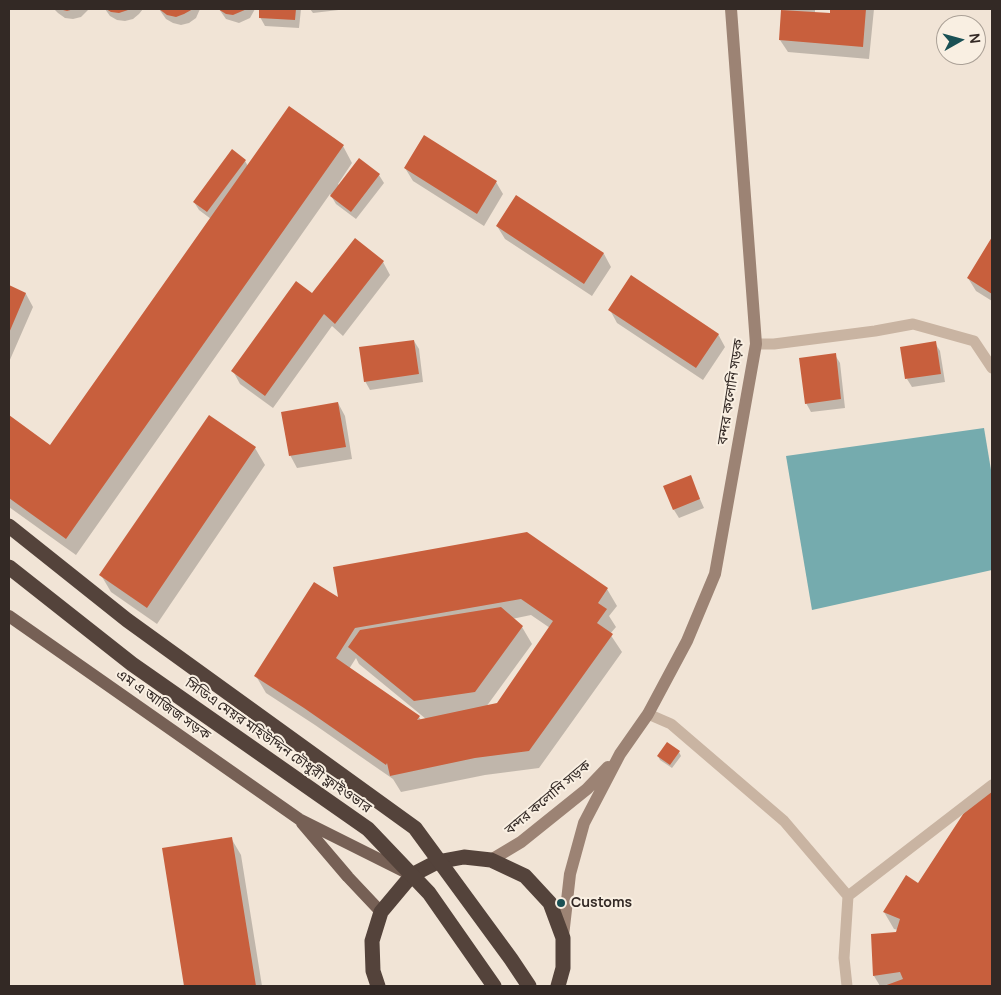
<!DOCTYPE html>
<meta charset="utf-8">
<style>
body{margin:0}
#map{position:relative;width:1001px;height:995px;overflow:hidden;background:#f1e4d6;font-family:Manrope,sans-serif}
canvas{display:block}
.frame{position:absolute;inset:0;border:10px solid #332925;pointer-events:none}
.north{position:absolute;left:936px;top:15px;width:50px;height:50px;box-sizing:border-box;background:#f9efe2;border:1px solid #aaa096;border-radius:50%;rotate:83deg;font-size:14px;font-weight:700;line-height:20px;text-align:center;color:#332925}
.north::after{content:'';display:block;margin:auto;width:18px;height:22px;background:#1a5155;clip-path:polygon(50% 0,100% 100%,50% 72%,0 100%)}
</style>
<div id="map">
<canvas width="1001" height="995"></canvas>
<div class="frame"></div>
<div class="north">N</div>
</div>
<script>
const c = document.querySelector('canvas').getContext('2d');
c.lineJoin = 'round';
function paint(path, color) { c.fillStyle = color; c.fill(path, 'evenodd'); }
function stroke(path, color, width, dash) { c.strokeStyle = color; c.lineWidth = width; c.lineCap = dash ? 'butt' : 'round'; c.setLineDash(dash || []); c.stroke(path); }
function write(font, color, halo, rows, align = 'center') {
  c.font = font + ' Manrope,"Noto Sans Bengali",sans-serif'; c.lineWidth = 4; c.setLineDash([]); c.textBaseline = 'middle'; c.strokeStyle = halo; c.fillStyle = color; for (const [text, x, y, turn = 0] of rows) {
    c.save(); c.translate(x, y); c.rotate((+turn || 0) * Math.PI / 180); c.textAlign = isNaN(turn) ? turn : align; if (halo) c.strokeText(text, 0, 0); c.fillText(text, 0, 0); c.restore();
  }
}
paint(new Path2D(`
 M 984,428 L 992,476 L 992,570 L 812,610 L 786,456 Z`), '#75abae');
paint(new Path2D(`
 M 54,9 L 89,9 L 81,17 L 73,19 L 65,18 L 58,13 Z
 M 105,9 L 143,9 L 139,14 L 133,19 L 125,21 L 117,20 L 110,16 Z
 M 159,9 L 200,9 L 196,18 L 189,23 L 181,25 L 173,23 L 166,19 Z
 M 219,9 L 255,9 L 250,18 L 239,23 L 226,19 Z
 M 261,9 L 301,9 L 299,28 L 265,26 L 260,17 Z
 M 310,9 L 347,9 L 313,13 Z
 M 782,9 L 815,9 L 815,14 L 831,15 L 831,9 L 874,9 L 869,59 L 788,52 L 780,40 L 784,11 Z
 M 343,146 L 352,163 L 338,184 L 339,185 L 379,175 L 384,183 L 356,219 L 336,204 L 330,194 L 76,555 L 9,507 L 9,417 L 51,446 L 211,219 L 199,210 L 194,202 L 245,161 L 248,166 Z
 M 405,168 L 496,182 L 503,194 L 484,226 L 413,181 Z
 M 516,196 L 604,254 L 611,267 L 592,296 L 505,239 L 497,226 Z
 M 992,239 L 992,301 L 976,291 L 968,278 Z
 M 383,262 L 390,275 L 343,336 L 332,326 L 273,408 L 240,384 L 233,371 L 312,295 Z
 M 9,286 L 26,294 L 33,307 L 9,362 Z
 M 610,310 L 718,334 L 725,347 L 703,380 L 617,323 Z
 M 414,341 L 419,349 L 423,382 L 370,390 L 365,381 Z
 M 935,343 L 940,351 L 945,382 L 912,387 L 907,379 Z
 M 835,355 L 840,363 L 845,408 L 811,412 L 806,403 Z
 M 338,403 L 345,416 L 352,459 L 297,468 L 290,455 Z
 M 209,416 L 255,448 L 265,465 L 157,624 L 111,592 L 101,575 Z
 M 690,477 L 704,508 L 679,518 L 674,510 Z
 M 607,589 L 617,606 L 609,616 L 616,627 L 610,634 L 622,652 L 539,768 L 485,775 L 401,792 L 393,779 L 315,725 L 266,693 L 256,676 L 340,600 ZM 531,615 L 550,628 L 498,704 L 486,707 L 532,644 L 522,627 L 512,619 ZM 356,658 L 359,664 L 426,719 L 421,720 L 419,717 L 349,669 Z
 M 679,752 L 681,756 L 672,768 L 660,760 L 658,756 Z
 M 992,788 L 992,986 L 880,986 L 874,976 L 872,935 L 897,934 L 898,930 L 894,929 L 884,912 L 919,885 Z
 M 231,838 L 241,855 L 262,986 L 186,986 L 164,849 Z`), '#0003');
paint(new Path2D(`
 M 59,9 L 74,9 L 67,11 Z
 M 106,9 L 131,9 L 119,13 L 111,12 Z
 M 159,9 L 193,9 L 184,14 L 176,17 L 167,15 Z
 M 218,9 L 247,9 L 233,15 L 226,14 Z
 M 259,9 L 296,9 L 295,20 L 259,18 Z
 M 830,9 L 866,9 L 863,47 L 779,40 L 781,10 L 830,13 Z
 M 289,106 L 344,145 L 66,539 L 9,498 L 9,415 L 50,445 Z
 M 424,135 L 497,181 L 477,214 L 404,168 Z
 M 232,149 L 246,160 L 207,212 L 193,202 Z
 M 359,158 L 380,174 L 351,212 L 330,196 Z
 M 516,195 L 604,253 L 584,284 L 496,226 Z
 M 992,237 L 992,294 L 967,278 Z
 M 355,238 L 384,261 L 335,324 L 324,314 L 265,396 L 231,371 L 296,281 L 312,293 Z
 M 631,275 L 719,334 L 696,368 L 608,310 Z
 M 9,285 L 26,293 L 9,333 Z
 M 414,340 L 419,374 L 364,382 L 359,347 Z
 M 936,341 L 941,374 L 905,379 L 900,347 Z
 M 836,353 L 841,399 L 805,404 L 799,358 Z
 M 338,402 L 346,447 L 289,456 L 281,412 Z
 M 209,415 L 256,447 L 147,608 L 99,575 Z
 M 691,475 L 700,499 L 673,510 L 663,486 Z
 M 527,532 L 608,588 L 598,603 L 607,609 L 597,623 L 613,634 L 529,751 L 475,758 L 390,776 L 387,763 L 386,765 L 304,708 L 254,676 L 314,582 L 338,597 L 333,567 ZM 521,599 L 553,621 L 497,703 L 417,720 L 420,716 L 336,658 L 355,628 Z
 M 501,607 L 523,626 L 475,692 L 414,701 L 348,647 L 360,630 Z
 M 667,742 L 680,751 L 670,765 L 657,756 Z
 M 992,786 L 992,986 L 884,986 L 903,979 L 900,972 L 873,976 L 871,934 L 896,932 L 900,919 L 883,912 L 906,875 L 918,883 L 971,802 Z
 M 232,837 L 256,986 L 184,986 L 162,848 Z`), '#c85f3d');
stroke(new Path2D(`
 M 756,344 L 774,344 L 875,331 L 913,324 L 974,341 L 992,368
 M 648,714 L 671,724 L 784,821 L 848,896 L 844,958 L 847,986
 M 848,896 L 992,785`), '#c9b4a2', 11);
stroke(new Path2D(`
 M 491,860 L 521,842 L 587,789 L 608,767
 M 563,936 L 570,874 L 584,823 L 620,754 L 648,714 L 687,641 L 715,574 L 756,344 L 731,9`), '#9c8374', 12);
stroke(new Path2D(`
 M 9,616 L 299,819 L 405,872
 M 302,823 L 348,877 L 381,912`), '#766055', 12);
stroke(new Path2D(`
 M 378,986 L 373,971 L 372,941 L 381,912 L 412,875 L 437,862 L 464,857 L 491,860 L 525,876 L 550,903 L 563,938 L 563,968 L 558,986`), '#54433b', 15);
stroke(new Path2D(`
 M 9,526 L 127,620 L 415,828 L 511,959 L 529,986
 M 9,567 L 132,664 L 368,829 L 429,893 L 494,986`), '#54433b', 15);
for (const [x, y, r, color] of [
 [561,903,5,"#1a5155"]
]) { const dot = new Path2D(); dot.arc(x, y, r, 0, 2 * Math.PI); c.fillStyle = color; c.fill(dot); stroke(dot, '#f9efe2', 2); }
write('14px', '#332925', '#f9efe2', [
 ["বন্দর কলোনি সড়ক",731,392,-81],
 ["এম এ আজিজ সড়ক",163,705,35],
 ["সিডিএ মেয়র মহিউদ্দিন চৌধুরী ফ্লাইওভার",278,746,35],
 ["বন্দর কলোনি সড়ক",548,798,-40]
]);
write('bold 14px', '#332925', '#f9efe2', [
 ["Customs",571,903]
], 'left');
</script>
